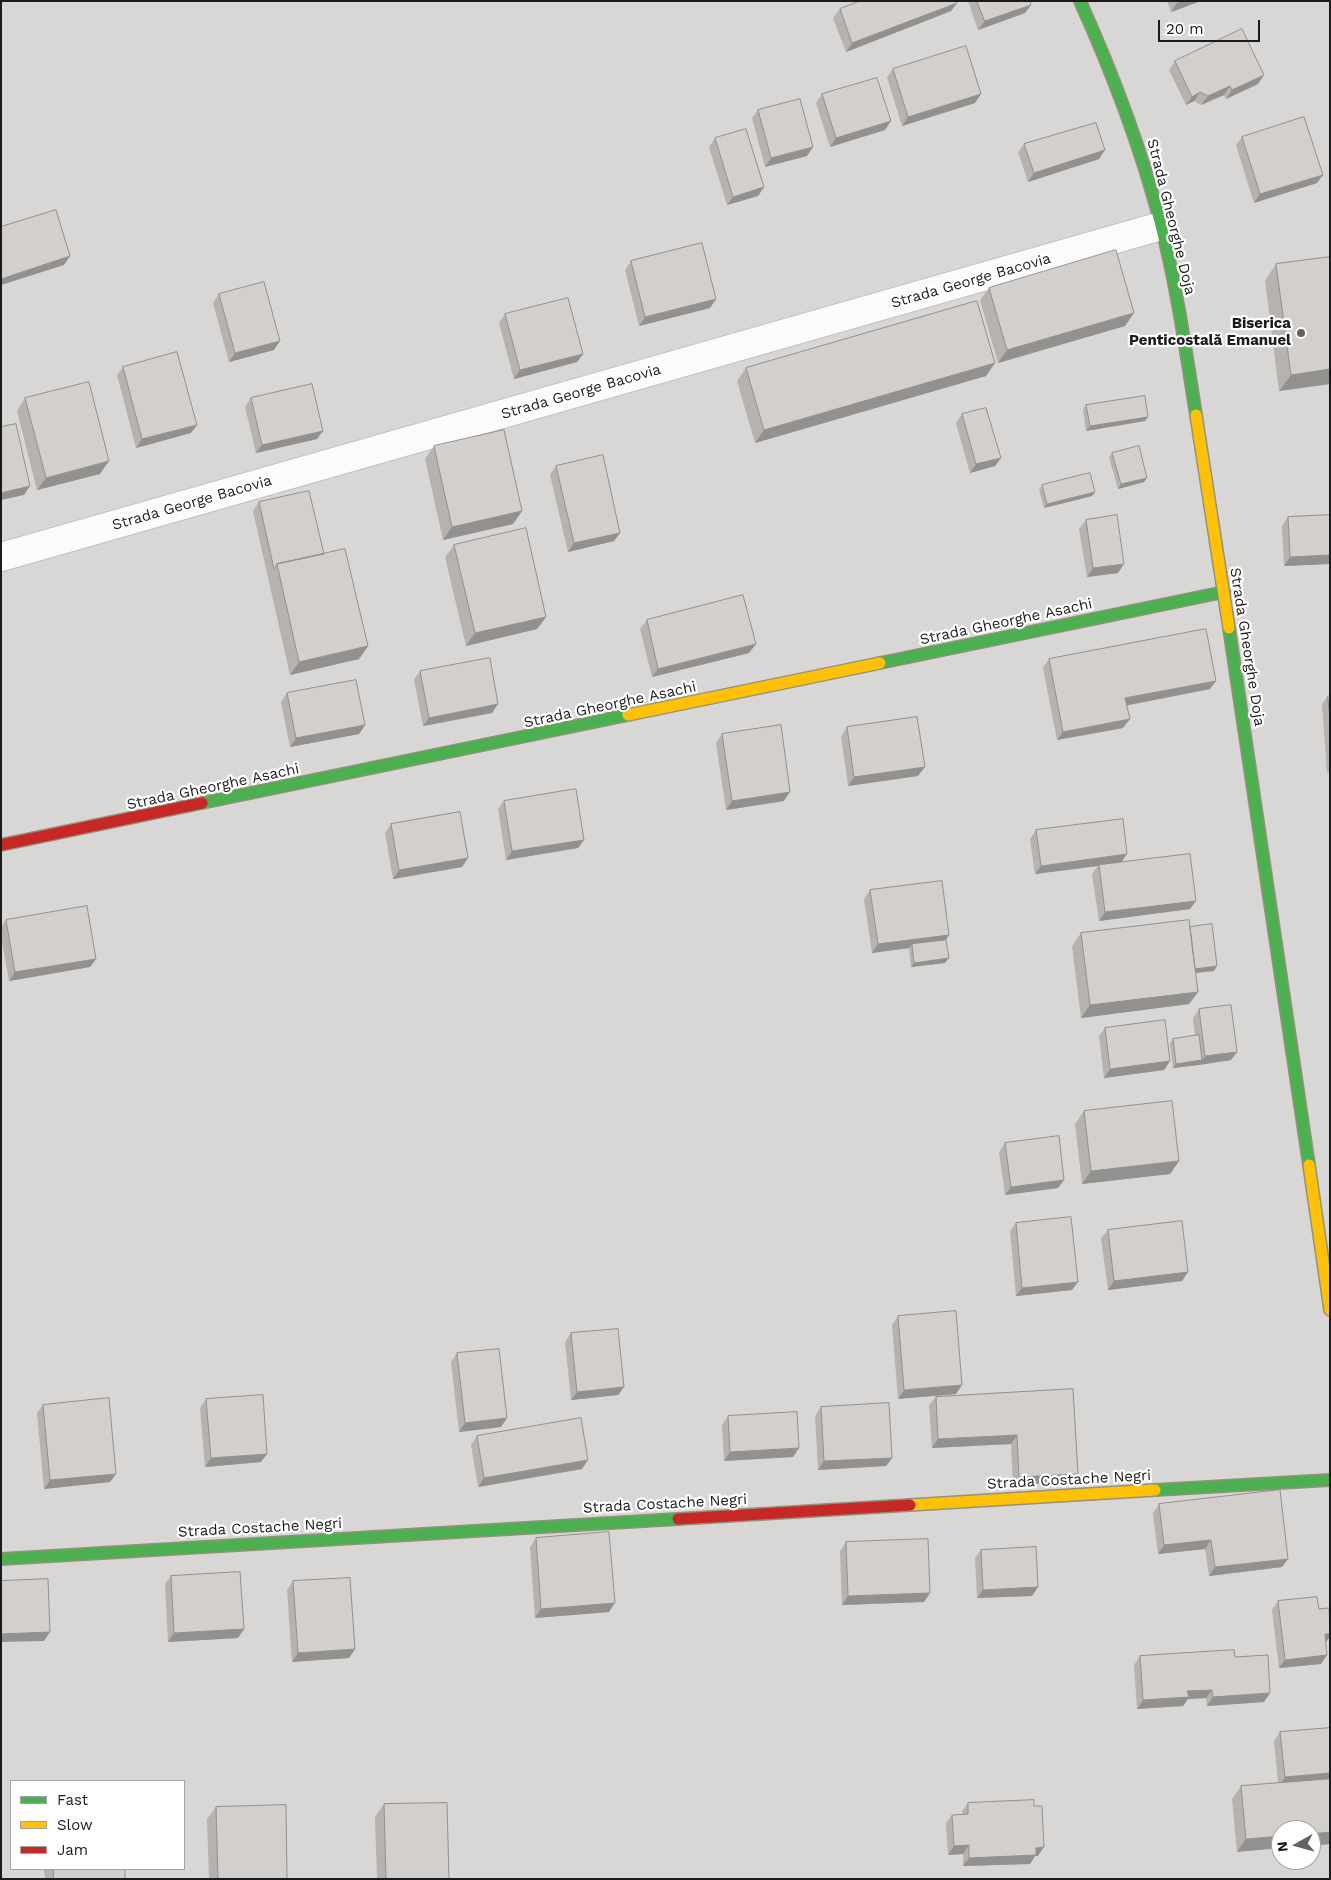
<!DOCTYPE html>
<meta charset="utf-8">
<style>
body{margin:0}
#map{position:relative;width:1331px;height:1880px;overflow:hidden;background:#eae7e3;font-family:"Work Sans",sans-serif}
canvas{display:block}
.frame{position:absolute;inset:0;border:2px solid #1b1b1b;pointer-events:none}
.legend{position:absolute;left:10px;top:1780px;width:175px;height:90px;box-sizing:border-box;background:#fff;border:1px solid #a4a4a4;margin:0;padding:6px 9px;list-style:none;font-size:15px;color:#1b1b1b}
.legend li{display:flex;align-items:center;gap:10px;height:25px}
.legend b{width:25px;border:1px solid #a4a4a4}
.north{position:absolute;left:1271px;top:1820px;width:50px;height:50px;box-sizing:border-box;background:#fff;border:1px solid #a4a4a4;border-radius:50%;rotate:263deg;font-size:14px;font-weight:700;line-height:20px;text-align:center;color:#1b1b1b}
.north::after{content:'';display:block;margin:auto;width:18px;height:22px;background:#636261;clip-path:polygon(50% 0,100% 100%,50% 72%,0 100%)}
.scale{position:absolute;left:1158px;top:20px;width:102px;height:22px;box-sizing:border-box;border:2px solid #1b1b1b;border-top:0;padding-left:6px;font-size:15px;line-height:18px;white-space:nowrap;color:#1b1b1b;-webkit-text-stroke:4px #fff;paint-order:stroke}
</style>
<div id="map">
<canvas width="1331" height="1880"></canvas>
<div class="frame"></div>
<ul class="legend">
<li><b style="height:6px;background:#4caf50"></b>Fast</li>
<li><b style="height:6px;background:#ffc107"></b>Slow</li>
<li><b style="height:6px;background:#c62828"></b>Jam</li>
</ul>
<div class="north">N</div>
<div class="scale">20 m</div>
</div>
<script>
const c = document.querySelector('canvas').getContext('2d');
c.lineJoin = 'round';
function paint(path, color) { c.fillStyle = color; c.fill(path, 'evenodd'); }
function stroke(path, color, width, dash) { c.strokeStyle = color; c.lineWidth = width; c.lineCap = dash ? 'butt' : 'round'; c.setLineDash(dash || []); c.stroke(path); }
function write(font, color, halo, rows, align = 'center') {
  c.font = font + ' "Work Sans",sans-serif'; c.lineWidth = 4.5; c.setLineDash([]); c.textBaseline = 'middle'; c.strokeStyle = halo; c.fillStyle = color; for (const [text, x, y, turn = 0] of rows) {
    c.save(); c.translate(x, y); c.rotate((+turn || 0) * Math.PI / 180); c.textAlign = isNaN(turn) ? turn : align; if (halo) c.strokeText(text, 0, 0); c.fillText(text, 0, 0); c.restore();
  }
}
paint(new Path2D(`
 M 1,1 L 1330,1 L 1330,1879 L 1,1879 ZM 11,1781 L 184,1781 L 184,1869 L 11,1869 ZM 1281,1830 L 1311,1830 L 1311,1860 L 1281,1860 Z`), '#d9d7d5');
const street = new Path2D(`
 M 1,557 L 1161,226`);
const fast = new Path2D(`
 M 1080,1 C 1113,74 1141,148 1161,225 C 1177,288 1186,352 1196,415
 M 1229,628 L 1309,1165
 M 880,663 L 1224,592
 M 202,803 L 628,715
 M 1155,1490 L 1330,1480
 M 1,1559 L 678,1519`);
const slow = new Path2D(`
 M 1196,415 L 1229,628
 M 628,715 L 880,663
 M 1309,1165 L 1330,1310
 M 910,1505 L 1155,1490`);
const jam = new Path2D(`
 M 1,845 L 202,803
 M 678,1519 L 910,1505`);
stroke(street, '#c2c1bf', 30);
stroke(fast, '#93927b', 14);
stroke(slow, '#93927b', 14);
stroke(jam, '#93927b', 14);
stroke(street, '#fcfbfb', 28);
stroke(fast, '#4caf50', 11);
stroke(slow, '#ffc107', 11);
stroke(jam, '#c62828', 11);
paint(new Path2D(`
 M 968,1 L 1030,1 L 1031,5 L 1025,13 L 978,30 Z
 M 1167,1 L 1201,1 L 1171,12 Z
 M 957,3 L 951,11 L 846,52 L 833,18 L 840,9 Z
 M 1175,61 L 1258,84 L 1226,99 L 1224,95 L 1201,105 L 1194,101 L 1186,105 L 1169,70 Z
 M 893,69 L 975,103 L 902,126 L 887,77 Z
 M 822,94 L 885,130 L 830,147 L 816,103 Z
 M 758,110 L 807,156 L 765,167 L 752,118 Z
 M 1242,137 L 1317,183 L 1254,203 L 1236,145 Z
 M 715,138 L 764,187 L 758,196 L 727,205 L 709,147 Z
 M 1024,144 L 1099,159 L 1028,182 L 1018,152 Z
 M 1330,257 L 1330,384 L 1279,391 L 1265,281 L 1276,264 Z
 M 631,261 L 716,299 L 710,308 L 639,326 L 625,270 Z
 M 989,288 L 1125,326 L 998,363 L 980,300 Z
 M 219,294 L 274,350 L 229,362 L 213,303 Z
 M 505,314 L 583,354 L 577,362 L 514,379 L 499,323 Z
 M 123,367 L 191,433 L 136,448 L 117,375 Z
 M 746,368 L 986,376 L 755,443 L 737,381 Z
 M 25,398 L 100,474 L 37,490 L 17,411 Z
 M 251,398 L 317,439 L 256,453 L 245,407 Z
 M 1086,405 L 1145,421 L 1086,431 L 1083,409 Z
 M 962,414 L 1001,458 L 995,466 L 970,473 L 956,423 Z
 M 434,446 L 522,511 L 513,524 L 443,540 L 425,459 Z
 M 1112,453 L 1144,482 L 1118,489 L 1109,457 Z
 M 556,466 L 620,533 L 614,541 L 568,552 L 550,475 Z
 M 1042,485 L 1095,492 L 1092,496 L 1044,508 L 1039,490 Z
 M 259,502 L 324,554 L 368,646 L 359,659 L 290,675 L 253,511 Z
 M 1330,515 L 1330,564 L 1284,566 L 1282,526 L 1288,517 Z
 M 1086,520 L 1118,573 L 1087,577 L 1079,529 Z
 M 454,545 L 546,617 L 537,629 L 466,646 L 445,557 Z
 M 647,620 L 749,653 L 652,677 L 640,629 Z
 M 1049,659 L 1210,689 L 1127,705 L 1123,728 L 1057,740 L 1043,668 Z
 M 420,671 L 498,704 L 492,713 L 423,726 L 414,680 Z
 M 287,693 L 365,725 L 359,734 L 290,747 L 281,702 Z
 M 1328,696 L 1330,696 L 1330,772 L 1327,773 L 1322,704 Z
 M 847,727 L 918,776 L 848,786 L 841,736 Z
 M 722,734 L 784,801 L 726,810 L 716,743 Z
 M 504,801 L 584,840 L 578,848 L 506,860 L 498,809 Z
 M 391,824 L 468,858 L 462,867 L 393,879 L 385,833 Z
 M 1036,830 L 1121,862 L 1190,909 L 1099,921 L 1092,874 L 1098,866 L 1035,874 L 1030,839 Z
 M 870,890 L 949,935 L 946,940 L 945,963 L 911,967 L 909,948 L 872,953 L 864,899 Z
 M 6,920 L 96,959 L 90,967 L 9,981 L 1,936 L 1,927 Z
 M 1190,927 L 1214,971 L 1196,973 L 1198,992 L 1189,1004 L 1081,1018 L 1072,946 L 1081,933 Z
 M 1199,1009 L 1231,1060 L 1173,1068 L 1170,1043 L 1173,1039 L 1195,1036 L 1193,1018 Z
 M 1105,1028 L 1170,1061 L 1164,1070 L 1104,1078 L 1099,1036 Z
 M 1084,1111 L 1179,1161 L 1170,1174 L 1082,1184 L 1075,1124 Z
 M 1005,1143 L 1058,1188 L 1005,1195 L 999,1152 Z
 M 1016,1223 L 1072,1290 L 1016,1296 L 1010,1231 Z
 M 1108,1230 L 1188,1272 L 1182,1281 L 1108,1290 L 1101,1238 Z
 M 898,1316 L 956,1394 L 898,1399 L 892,1325 Z
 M 571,1333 L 624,1387 L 618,1395 L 571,1400 L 565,1342 Z
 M 457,1353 L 507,1418 L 501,1427 L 459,1432 L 451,1362 Z
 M 1073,1389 L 1078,1474 L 1072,1482 L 1013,1485 L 1011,1444 L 932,1448 L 929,1405 L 936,1397 Z
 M 206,1399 L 261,1462 L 205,1467 L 200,1408 Z
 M 43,1405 L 116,1474 L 110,1482 L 44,1489 L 37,1413 Z
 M 821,1407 L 892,1458 L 886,1466 L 818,1470 L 815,1416 Z
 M 728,1416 L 799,1448 L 793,1457 L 724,1461 L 722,1425 Z
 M 477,1436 L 582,1469 L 478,1487 L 471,1445 Z
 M 1159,1504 L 1282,1567 L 1209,1576 L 1205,1549 L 1158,1554 L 1153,1513 Z
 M 536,1538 L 609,1612 L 535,1618 L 530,1547 Z
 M 846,1542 L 924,1602 L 842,1605 L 840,1551 Z
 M 981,1550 L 1038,1587 L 1032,1596 L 977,1598 L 975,1558 Z
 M 171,1576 L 244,1629 L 238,1638 L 168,1642 L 165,1584 Z
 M 293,1581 L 355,1649 L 349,1658 L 292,1662 L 287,1590 Z
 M 1278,1601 L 1319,1609 L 1326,1642 L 1321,1664 L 1279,1668 L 1272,1610 Z
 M 1140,1656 L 1235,1657 L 1270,1693 L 1264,1702 L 1207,1706 L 1206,1698 L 1188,1699 L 1183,1706 L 1137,1709 L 1134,1665 Z
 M 1330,1728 L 1330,1844 L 1311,1846 L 1311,1830 L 1237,1852 L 1232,1799 L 1241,1786 L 1278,1783 L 1274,1741 L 1280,1732 Z
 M 968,1803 L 1038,1856 L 1035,1856 L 1030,1864 L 963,1866 L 963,1854 L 948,1855 L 946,1823 L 952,1815 L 962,1814 L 962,1811 Z
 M 384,1804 L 449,1879 L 377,1879 L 375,1817 Z
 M 216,1807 L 287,1879 L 209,1879 L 207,1819 Z
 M 44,1869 L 125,1869 L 125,1879 L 45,1879 Z`), '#b5b2af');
paint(new Path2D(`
 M 1182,1 L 1201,1 L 1171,12 L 1177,3 Z
 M 957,3 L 951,11 L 846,52 L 852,43 Z
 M 1031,5 L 1025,13 L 978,30 L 985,21 Z
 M 1264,75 L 1258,84 L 1226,99 L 1232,90 Z
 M 1230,86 L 1224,95 L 1201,105 L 1208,96 Z
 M 1200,92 L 1194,101 L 1186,105 L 1192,97 Z
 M 981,94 L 975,103 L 902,126 L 908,117 Z
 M 891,121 L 885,130 L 830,147 L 836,138 Z
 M 813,147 L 807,156 L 765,167 L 771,158 Z
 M 1105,150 L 1099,159 L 1028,182 L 1034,173 Z
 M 1323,175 L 1317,183 L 1254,203 L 1260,194 Z
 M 764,187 L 758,196 L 727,205 L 733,197 Z
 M 70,256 L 64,265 L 1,285 L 1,279 Z
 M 716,299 L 710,308 L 639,326 L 645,317 Z
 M 1134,313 L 1125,326 L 998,363 L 1007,350 Z
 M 280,341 L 274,350 L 229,362 L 235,353 Z
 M 583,354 L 577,362 L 514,379 L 520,370 Z
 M 995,363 L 986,376 L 755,443 L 764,430 Z
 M 1330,369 L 1330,384 L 1279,391 L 1291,375 Z
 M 1148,417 L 1145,421 L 1086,431 L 1090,426 Z
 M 197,425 L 191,433 L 136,448 L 142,439 Z
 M 323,431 L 317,439 L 256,453 L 262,445 Z
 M 1001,458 L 995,466 L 970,473 L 976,464 Z
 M 109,461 L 100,474 L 37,490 L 46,478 Z
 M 1147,478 L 1144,482 L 1118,489 L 1121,484 Z
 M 30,486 L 24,495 L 1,500 L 1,493 Z
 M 1095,492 L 1092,496 L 1044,508 L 1047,504 Z
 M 522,511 L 513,524 L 443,540 L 452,527 Z
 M 620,533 L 614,541 L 568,552 L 574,543 Z
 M 1330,555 L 1330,564 L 1284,566 L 1290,557 Z
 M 1124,564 L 1118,573 L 1087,577 L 1093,568 Z
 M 546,617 L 537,629 L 466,646 L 475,633 Z
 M 756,644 L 749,653 L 652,677 L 658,669 Z
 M 368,646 L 359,659 L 290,675 L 299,662 Z
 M 1216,681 L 1210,689 L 1119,707 L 1125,698 Z
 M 498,704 L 492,713 L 423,726 L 429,718 Z
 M 1130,719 L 1123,728 L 1057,740 L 1063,732 Z
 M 365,725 L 359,734 L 290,747 L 296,738 Z
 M 925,767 L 918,776 L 848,786 L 854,777 Z
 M 790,792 L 784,801 L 726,810 L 732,801 Z
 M 584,840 L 578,848 L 506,860 L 512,851 Z
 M 1127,854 L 1121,863 L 1035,874 L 1041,866 Z
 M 468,858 L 462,867 L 393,879 L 399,870 Z
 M 1196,901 L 1190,909 L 1099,921 L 1105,912 Z
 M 949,935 L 943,944 L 912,944 L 909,948 L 872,953 L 878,944 Z
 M 949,958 L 945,963 L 911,967 L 914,963 Z
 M 96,959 L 90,967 L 9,981 L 15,972 Z
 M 1217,966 L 1214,971 L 1185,974 L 1189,970 Z
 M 1198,992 L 1189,1004 L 1081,1018 L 1090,1005 Z
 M 1237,1052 L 1231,1060 L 1199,1065 L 1205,1056 Z
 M 1202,1060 L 1199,1065 L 1173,1068 L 1176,1064 Z
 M 1170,1061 L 1164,1070 L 1104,1078 L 1110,1069 Z
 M 1179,1161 L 1170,1174 L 1082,1184 L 1091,1171 Z
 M 1064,1180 L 1058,1188 L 1005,1195 L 1011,1187 Z
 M 1188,1272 L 1182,1281 L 1108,1290 L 1114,1281 Z
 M 1078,1282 L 1072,1290 L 1016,1296 L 1022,1288 Z
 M 962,1385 L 956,1394 L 898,1399 L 904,1390 Z
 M 624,1387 L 618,1395 L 571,1400 L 577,1392 Z
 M 507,1418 L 501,1427 L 459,1432 L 465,1423 Z
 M 1017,1435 L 1011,1444 L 932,1448 L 938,1439 Z
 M 799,1448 L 793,1457 L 724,1461 L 730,1452 Z
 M 267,1454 L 261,1462 L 205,1467 L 211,1458 Z
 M 892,1458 L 886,1466 L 818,1470 L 824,1461 Z
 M 588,1460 L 582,1469 L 478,1487 L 484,1478 Z
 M 116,1474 L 110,1482 L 44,1489 L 50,1480 Z
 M 1078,1474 L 1072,1482 L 1013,1485 L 1019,1477 Z
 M 1211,1540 L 1205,1549 L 1158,1554 L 1164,1545 Z
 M 1288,1559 L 1282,1567 L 1209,1576 L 1215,1567 Z
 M 1038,1587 L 1032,1596 L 977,1598 L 983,1590 Z
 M 930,1593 L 924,1602 L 842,1605 L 848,1596 Z
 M 615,1603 L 609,1612 L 535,1618 L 541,1609 Z
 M 244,1629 L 238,1638 L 168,1642 L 174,1633 Z
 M 50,1632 L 44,1641 L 1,1642 L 1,1634 Z
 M 1325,1634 L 1330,1634 L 1330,1637 L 1326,1642 Z
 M 355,1649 L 349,1658 L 292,1662 L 298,1653 Z
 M 1327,1655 L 1321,1664 L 1279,1668 L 1285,1660 Z
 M 1212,1690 L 1206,1698 L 1188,1699 L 1183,1706 L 1137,1709 L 1143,1700 L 1187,1691 Z
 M 1270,1693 L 1264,1702 L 1207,1706 L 1213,1697 Z
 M 1330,1773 L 1330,1781 L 1279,1786 L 1285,1777 Z
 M 1330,1832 L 1330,1844 L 1311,1846 L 1311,1834 Z
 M 1281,1836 L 1281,1848 L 1237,1852 L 1246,1839 Z
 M 969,1845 L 963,1854 L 948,1855 L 954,1846 Z
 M 1044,1847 L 1038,1856 L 1035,1856 L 1030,1864 L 963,1866 L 969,1858 Z`), '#93918f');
const building = new Path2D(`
 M 860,1 L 956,1 L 957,3 L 852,43 L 840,9 Z
 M 977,1 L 1030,1 L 1031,5 L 985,21 Z
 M 1242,29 L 1264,75 L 1232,90 L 1230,86 L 1208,96 L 1200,92 L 1192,97 L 1175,61 Z
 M 966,46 L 981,94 L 908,117 L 893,69 Z
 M 877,78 L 891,121 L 836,138 L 822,94 Z
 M 800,99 L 813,147 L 771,158 L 758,110 Z
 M 1304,117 L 1323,175 L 1260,194 L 1242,137 Z
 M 1096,123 L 1105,150 L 1034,173 L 1024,144 Z
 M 746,129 L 764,187 L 733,197 L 715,138 Z
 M 56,210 L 70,256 L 1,279 L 1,227 Z
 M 702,243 L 716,299 L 645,317 L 631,261 Z
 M 1116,250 L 1134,313 L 1007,350 L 989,288 Z
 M 1330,257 L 1330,369 L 1291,375 L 1276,264 Z
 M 264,282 L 280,341 L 235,353 L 219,294 Z
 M 568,298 L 583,354 L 520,370 L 505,314 Z
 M 977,301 L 995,363 L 764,430 L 746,368 Z
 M 177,352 L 197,425 L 142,439 L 123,367 Z
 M 89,382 L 109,461 L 46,478 L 25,398 Z
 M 312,384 L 323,431 L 262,445 L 251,398 Z
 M 1145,396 L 1148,417 L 1090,426 L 1086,405 Z
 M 986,408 L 1001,458 L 976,464 L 962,414 Z
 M 16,424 L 30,486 L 1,493 L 1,427 Z
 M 504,430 L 522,511 L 452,527 L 434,446 Z
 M 1139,446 L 1147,478 L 1121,484 L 1112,453 Z
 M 603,455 L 620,533 L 574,543 L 556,466 Z
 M 1090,473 L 1095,492 L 1047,504 L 1042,485 Z
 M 309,491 L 324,554 L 277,564 L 274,569 L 259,502 Z
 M 1117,515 L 1124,564 L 1093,568 L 1086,520 Z
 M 1330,515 L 1330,555 L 1290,557 L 1288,517 Z
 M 526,528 L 546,617 L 475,633 L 454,545 Z
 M 345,549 L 368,646 L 299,662 L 277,564 Z
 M 743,595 L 756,644 L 658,669 L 647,620 Z
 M 1206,629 L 1216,681 L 1125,698 L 1130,719 L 1063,732 L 1049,659 Z
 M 490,658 L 498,704 L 429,718 L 420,671 Z
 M 356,680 L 365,725 L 296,738 L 287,693 Z
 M 1328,696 L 1330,696 L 1330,719 Z
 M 917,717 L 925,767 L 854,777 L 847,727 Z
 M 781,725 L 790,792 L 732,801 L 722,734 Z
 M 576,789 L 584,840 L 512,851 L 504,801 Z
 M 460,812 L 468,858 L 399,870 L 391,824 Z
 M 1123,819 L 1127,854 L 1041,866 L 1036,830 Z
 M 1190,854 L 1196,901 L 1105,912 L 1099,865 Z
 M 942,881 L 949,935 L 878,944 L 870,890 Z
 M 87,906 L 96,959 L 15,972 L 6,920 Z
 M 1189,920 L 1198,992 L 1090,1005 L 1081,933 Z
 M 1212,924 L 1217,966 L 1195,969 L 1190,927 Z
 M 946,940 L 949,958 L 914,963 L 912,944 Z
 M 1231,1005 L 1237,1052 L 1205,1056 L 1199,1009 Z
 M 1165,1020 L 1170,1061 L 1110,1069 L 1105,1028 Z
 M 1199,1035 L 1202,1060 L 1176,1064 L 1173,1039 Z
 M 1172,1101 L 1179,1161 L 1091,1171 L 1084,1111 Z
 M 1059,1136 L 1064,1180 L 1011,1187 L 1005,1143 Z
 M 1071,1217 L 1078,1282 L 1022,1288 L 1016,1223 Z
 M 1182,1221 L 1188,1272 L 1114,1281 L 1108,1230 Z
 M 956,1311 L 962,1385 L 904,1390 L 898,1316 Z
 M 618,1329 L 624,1387 L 577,1392 L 571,1333 Z
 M 499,1349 L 507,1418 L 465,1423 L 457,1353 Z
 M 1073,1389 L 1078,1474 L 1019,1477 L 1017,1435 L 938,1439 L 936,1397 Z
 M 263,1395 L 267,1454 L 211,1458 L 206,1399 Z
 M 109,1398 L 116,1474 L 50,1480 L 43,1405 Z
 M 889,1403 L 892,1458 L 824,1461 L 821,1407 Z
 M 797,1412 L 799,1448 L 730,1452 L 728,1416 Z
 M 581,1418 L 588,1460 L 484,1478 L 477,1436 Z
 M 1280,1490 L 1288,1559 L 1215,1567 L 1211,1540 L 1164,1545 L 1159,1504 Z
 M 609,1532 L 615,1603 L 541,1609 L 536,1538 Z
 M 928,1539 L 930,1593 L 848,1596 L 846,1542 Z
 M 1036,1547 L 1038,1587 L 983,1590 L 981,1550 Z
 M 240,1572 L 244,1629 L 174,1633 L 171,1576 Z
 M 350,1578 L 355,1649 L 298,1653 L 293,1581 Z
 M 48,1579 L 50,1632 L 1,1634 L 1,1581 Z
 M 1317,1597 L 1319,1609 L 1329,1608 L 1330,1634 L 1325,1634 L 1327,1655 L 1285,1660 L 1278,1601 Z
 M 1234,1650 L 1235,1657 L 1268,1655 L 1270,1693 L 1213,1697 L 1212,1690 L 1187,1691 L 1189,1697 L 1143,1700 L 1140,1656 Z
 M 1330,1728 L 1330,1773 L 1285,1777 L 1280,1732 Z
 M 1330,1779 L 1330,1832 L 1311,1834 L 1311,1830 L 1281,1830 L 1281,1836 L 1246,1839 L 1241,1786 Z
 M 1034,1800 L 1034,1806 L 1042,1806 L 1044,1847 L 1036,1848 L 1036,1855 L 969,1858 L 969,1845 L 954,1846 L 952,1815 L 968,1814 L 968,1803 Z
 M 447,1803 L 449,1879 L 386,1879 L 384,1804 Z
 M 286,1805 L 287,1879 L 218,1879 L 216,1807 Z
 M 54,1869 L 125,1869 L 125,1879 L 54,1879 Z`);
paint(building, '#d2cfcc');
stroke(building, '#93918f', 1);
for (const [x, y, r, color] of [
 [1301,333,5,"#636261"]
]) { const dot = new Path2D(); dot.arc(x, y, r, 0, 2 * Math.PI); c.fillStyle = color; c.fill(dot); stroke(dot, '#fff', 2); }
write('15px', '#1b1b1b', '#fff', [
 ["Strada Gheorghe Doja",1171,217,76],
 ["Strada George Bacovia",971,281,-16],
 ["Strada George Bacovia",581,392,-16],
 ["Strada George Bacovia",192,503,-16],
 ["Strada Gheorghe Asachi",1006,622,-12],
 ["Strada Gheorghe Doja",1247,647,81],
 ["Strada Gheorghe Asachi",610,705,-12],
 ["Strada Gheorghe Asachi",213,787,-12],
 ["Strada Costache Negri",1069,1480,-3],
 ["Strada Costache Negri",665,1504,-3],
 ["Strada Costache Negri",260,1528,-3]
]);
write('bold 15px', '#1b1b1b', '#fff', [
 ["Biserica",1291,324],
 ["Penticostală Emanuel",1291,341]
], 'right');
</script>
